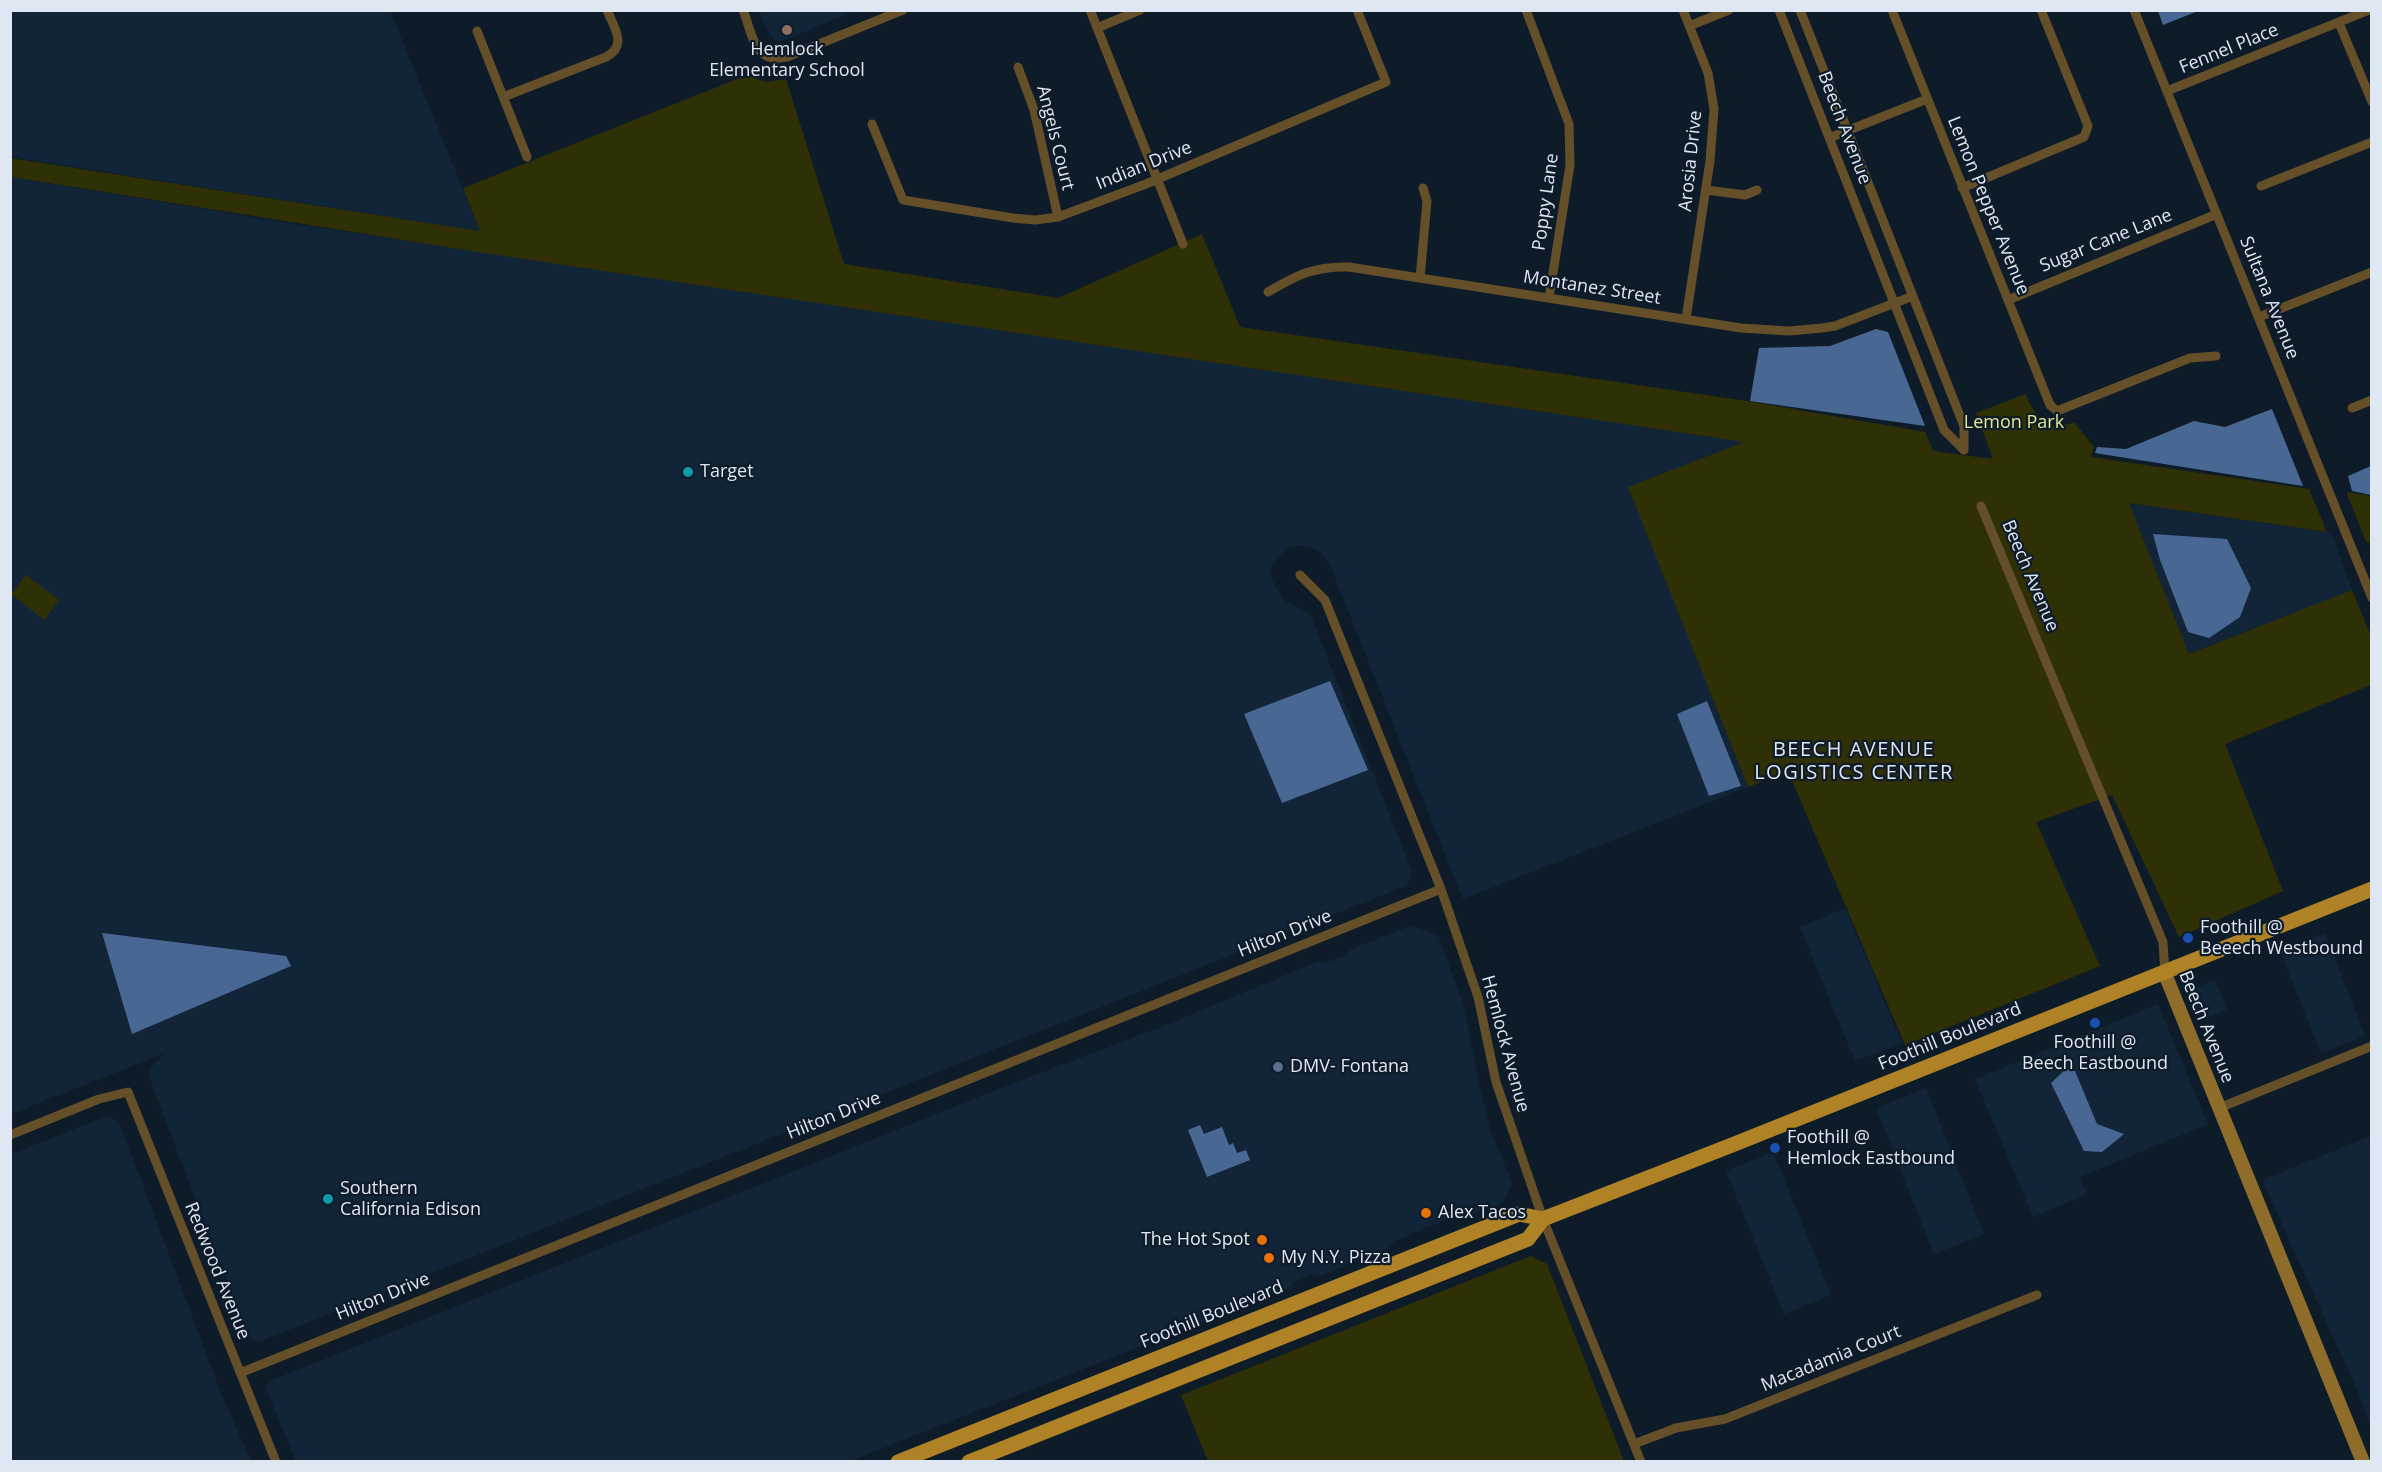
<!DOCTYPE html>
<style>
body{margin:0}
#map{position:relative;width:2382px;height:1472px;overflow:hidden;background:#0e1c2a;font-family:"Open Sans",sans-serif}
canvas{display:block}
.frame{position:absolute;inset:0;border:12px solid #dfe8f2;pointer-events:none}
</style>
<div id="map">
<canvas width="2382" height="1472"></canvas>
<div class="frame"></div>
</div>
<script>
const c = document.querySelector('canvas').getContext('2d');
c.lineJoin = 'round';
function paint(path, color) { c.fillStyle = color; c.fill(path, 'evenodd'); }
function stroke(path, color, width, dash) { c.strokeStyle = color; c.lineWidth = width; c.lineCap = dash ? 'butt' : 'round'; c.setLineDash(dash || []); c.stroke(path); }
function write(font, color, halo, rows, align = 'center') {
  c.font = font + ' "Open Sans",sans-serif'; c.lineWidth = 4.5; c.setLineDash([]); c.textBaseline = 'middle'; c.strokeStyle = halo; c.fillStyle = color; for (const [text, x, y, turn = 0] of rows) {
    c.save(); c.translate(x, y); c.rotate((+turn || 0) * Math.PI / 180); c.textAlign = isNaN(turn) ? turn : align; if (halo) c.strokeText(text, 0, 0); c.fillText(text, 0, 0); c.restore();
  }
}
paint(new Path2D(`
 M 10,11 L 390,11 L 480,231 L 11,157 Z
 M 759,11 L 855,11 L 779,42 L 770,36 Z
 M 10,177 L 289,223 L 1746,442 L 1628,487 L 1748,787 L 1463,899 L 1330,565 L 1322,553 L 1309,546 L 1291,546 L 1272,564 L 1271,578 L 1283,600 L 1310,614 L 1412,871 L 1408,885 L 258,1342 L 249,1338 L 152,1085 L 148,1071 L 165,1053 L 11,1114 Z
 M 2128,503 L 2332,533 L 2352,590 L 2189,654 Z
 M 1845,908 L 1902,1043 L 1855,1061 L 1800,927 Z
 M 1410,926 L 1438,935 L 1465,1009 L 1479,1084 L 1490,1129 L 1512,1183 L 1504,1202 L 1478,1212 L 1455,1216 L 1418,1231 L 1398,1240 L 1386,1249 L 1317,1277 L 1311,1274 L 1294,1282 L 1291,1287 L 850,1461 L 296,1461 L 266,1389 L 270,1381 L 999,1089 L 1166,1025 L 1319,961 L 1324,963 L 1348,955 L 1349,950 Z
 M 2325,933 L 2365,1036 L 2321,1053 L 2280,951 Z
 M 2215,980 L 2227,1010 L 2197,1022 L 2185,992 Z
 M 2158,1004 L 2208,1124 L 2080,1177 L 2087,1194 L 2033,1217 L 1975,1079 Z
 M 1926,1088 L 1984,1234 L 1934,1254 L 1876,1108 Z
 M 108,1116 L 119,1122 L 222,1396 L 251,1461 L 11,1461 L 11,1154 Z
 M 2371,1136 L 2371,1427 L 2356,1387 L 2262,1180 Z
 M 1773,1152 L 1831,1295 L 1784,1314 L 1726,1171 Z`), '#122538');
paint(new Path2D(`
 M 750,74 C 761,85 772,81 786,79 L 844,264 L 1058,298 L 1202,234 L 1240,327 L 1747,401 L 1925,432 L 1933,451 L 1993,459 L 1976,413 L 2026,394 C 2033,416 2050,433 2074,422 L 2094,447 L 2091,457 L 2309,489 L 2327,532 L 2129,503 L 2189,654 L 2352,590 L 2371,636 L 2371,685 L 2225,744 L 2283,891 L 2179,937 L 2112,795 L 2036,822 L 2100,966 L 1905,1045 L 1788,771 L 1748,787 L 1628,487 L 1744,442 L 484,253 L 11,177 L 10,158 L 480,231 L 463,188 Z
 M 2349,492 L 2371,496 L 2371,543 L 2366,542 L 2347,494 Z
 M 26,575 L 59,600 L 44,620 L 11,594 Z
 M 1531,1256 L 1547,1264 L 1624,1461 L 1208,1461 L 1181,1395 Z`), '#303006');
paint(new Path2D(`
 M 2158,11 L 2198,11 L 2163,25 Z
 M 1876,329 L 1888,332 L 1925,426 L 1750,401 L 1759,348 L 1830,346 Z
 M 2272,409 L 2303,486 L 2095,453 L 2097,447 L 2126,449 L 2194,421 L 2225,427 Z
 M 2371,466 L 2371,495 L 2352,491 L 2348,476 Z
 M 2153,534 L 2227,539 L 2251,588 L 2240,617 L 2209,638 L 2188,632 L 2160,560 Z
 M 1330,681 L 1368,770 L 1282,803 L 1244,714 Z
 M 1707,701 L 1741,786 L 1709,796 L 1677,714 Z
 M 102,933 L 286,956 L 291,966 L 132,1034 Z
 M 2066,1069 L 2075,1071 L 2097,1124 L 2124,1134 L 2102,1152 L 2084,1151 L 2051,1083 Z
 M 1200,1125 L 1204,1134 L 1222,1127 L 1229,1145 L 1233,1143 L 1237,1153 L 1246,1150 L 1250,1160 L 1207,1177 L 1188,1130 Z`), '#486893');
stroke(new Path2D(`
 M 743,10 C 753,35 754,65 787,57 L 903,10
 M 1090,10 L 1183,244
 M 1526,10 L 1569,124 L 1570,165 L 1549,298
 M 1683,10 L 1708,73 L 1714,109 L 1710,161 L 1686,319
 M 1779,10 L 1944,430 L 1964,450
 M 1800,10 L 1964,426 L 1964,450
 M 1892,10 L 2050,405 L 2057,411 L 2190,358 L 2216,356
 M 2134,10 L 2372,598
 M 2339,23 L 2372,102
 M 1689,26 L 1729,10
 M 1097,28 L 1140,10
 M 477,31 L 527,157
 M 1018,67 L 1034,110 L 1058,217
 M 2167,91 L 2369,10
 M 503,97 L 606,57 C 628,45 614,28 607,10
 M 872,124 L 903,200 L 1013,218 L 1035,220 L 1058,217 L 1146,184 L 1386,82 L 1357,10
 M 1829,138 L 1927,99
 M 2261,186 L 2372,142
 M 1962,188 L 2084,137 L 2088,126 L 2041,10
 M 1706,190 L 1745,195 L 1757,190
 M 1420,278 L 1427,201 L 1423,188
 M 1268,292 C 1297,275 1314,266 1349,267 L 1741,328 L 1789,331 L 1822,328 L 1835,326 L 1913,296
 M 2008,300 L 2217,214
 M 2259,317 L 2372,272
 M 2352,408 L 2372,400
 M 1981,506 L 2163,942 L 2165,974
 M 1300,575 L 1325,600 L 1441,889 L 1478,997 L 1496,1082 L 1543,1219 L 1641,1462
 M 2219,1108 L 2372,1046
 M 10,1135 L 99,1099 L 128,1092 L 276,1462
 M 240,1373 L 1441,889
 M 1634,1444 L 1676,1428 L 1725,1419 L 2037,1295`), '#644f28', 9);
stroke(new Path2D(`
 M 2165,974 L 2363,1462`), '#8e6c29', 14);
stroke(new Path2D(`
 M 898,1462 L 1519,1214 L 1543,1219 L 1732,1145 L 2372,889
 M 969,1462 L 1528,1239 L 1543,1219`), '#af8226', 15);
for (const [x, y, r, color] of [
 [787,30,6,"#8d6e63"],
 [688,472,6,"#0f9aa8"],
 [2188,938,6,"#1a4fb4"],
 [2095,1023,6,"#1a4fb4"],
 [1278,1067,6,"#5c6f8a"],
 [1775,1148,6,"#1a4fb4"],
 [328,1199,6,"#0f9aa8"],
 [1426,1213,6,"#e8710a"],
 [1262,1240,6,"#e8710a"],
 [1269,1258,6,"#e8710a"]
]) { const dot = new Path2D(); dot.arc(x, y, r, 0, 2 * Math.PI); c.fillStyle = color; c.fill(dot); stroke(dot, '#0e1c2a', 2); }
write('18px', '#dfe8f2', '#0e1c2a', [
 ["Fennel Place",2229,49,-22],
 ["Beech Avenue",1844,128,69],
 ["Angels Court",1055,138,76],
 ["Arosia Drive",1691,161,-84],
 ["Indian Drive",1144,166,-22],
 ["Poppy Lane",1546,202,-82],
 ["Lemon Pepper Avenue",1988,206,68],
 ["Sugar Cane Lane",2106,241,-22],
 ["Montanez Street",1592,288,9],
 ["Sultana Avenue",2269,298,68],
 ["Beech Avenue",2030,576,67],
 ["Hilton Drive",1285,934,-22],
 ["Beech Avenue",2206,1027,68],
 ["Foothill Boulevard",1950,1037,-22],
 ["Hemlock Avenue",1505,1044,75],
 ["Hilton Drive",834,1116,-22],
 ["Redwood Avenue",217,1271,68],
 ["Hilton Drive",383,1297,-22],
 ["Foothill Boulevard",1212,1315,-22],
 ["Macadamia Court",1831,1359,-22]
]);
write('18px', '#dfe8f2', '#0e1c2a', [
 ["Hemlock",787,50,"center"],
 ["Elementary School",787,71,"center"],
 ["Target",700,472],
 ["Foothill @",2200,928],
 ["Beeech Westbound",2200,949],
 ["Foothill @",2095,1043,"center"],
 ["Beech Eastbound",2095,1064,"center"],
 ["DMV- Fontana",1290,1067],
 ["Foothill @",1787,1138],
 ["Hemlock Eastbound",1787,1159],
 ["Southern",340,1189],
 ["California Edison",340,1210],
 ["Alex Tacos",1438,1213],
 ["The Hot Spot",1250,1240,"right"],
 ["My N.Y. Pizza",1281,1258]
], 'left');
write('18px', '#e4e792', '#0e1c2a', [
 ["Lemon Park",2014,423]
]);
c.letterSpacing = '1.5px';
write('20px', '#dfe8f2', '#0e1c2a', [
 ["BEECH AVENUE",1854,750],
 ["LOGISTICS CENTER",1854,773]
]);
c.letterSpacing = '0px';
</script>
